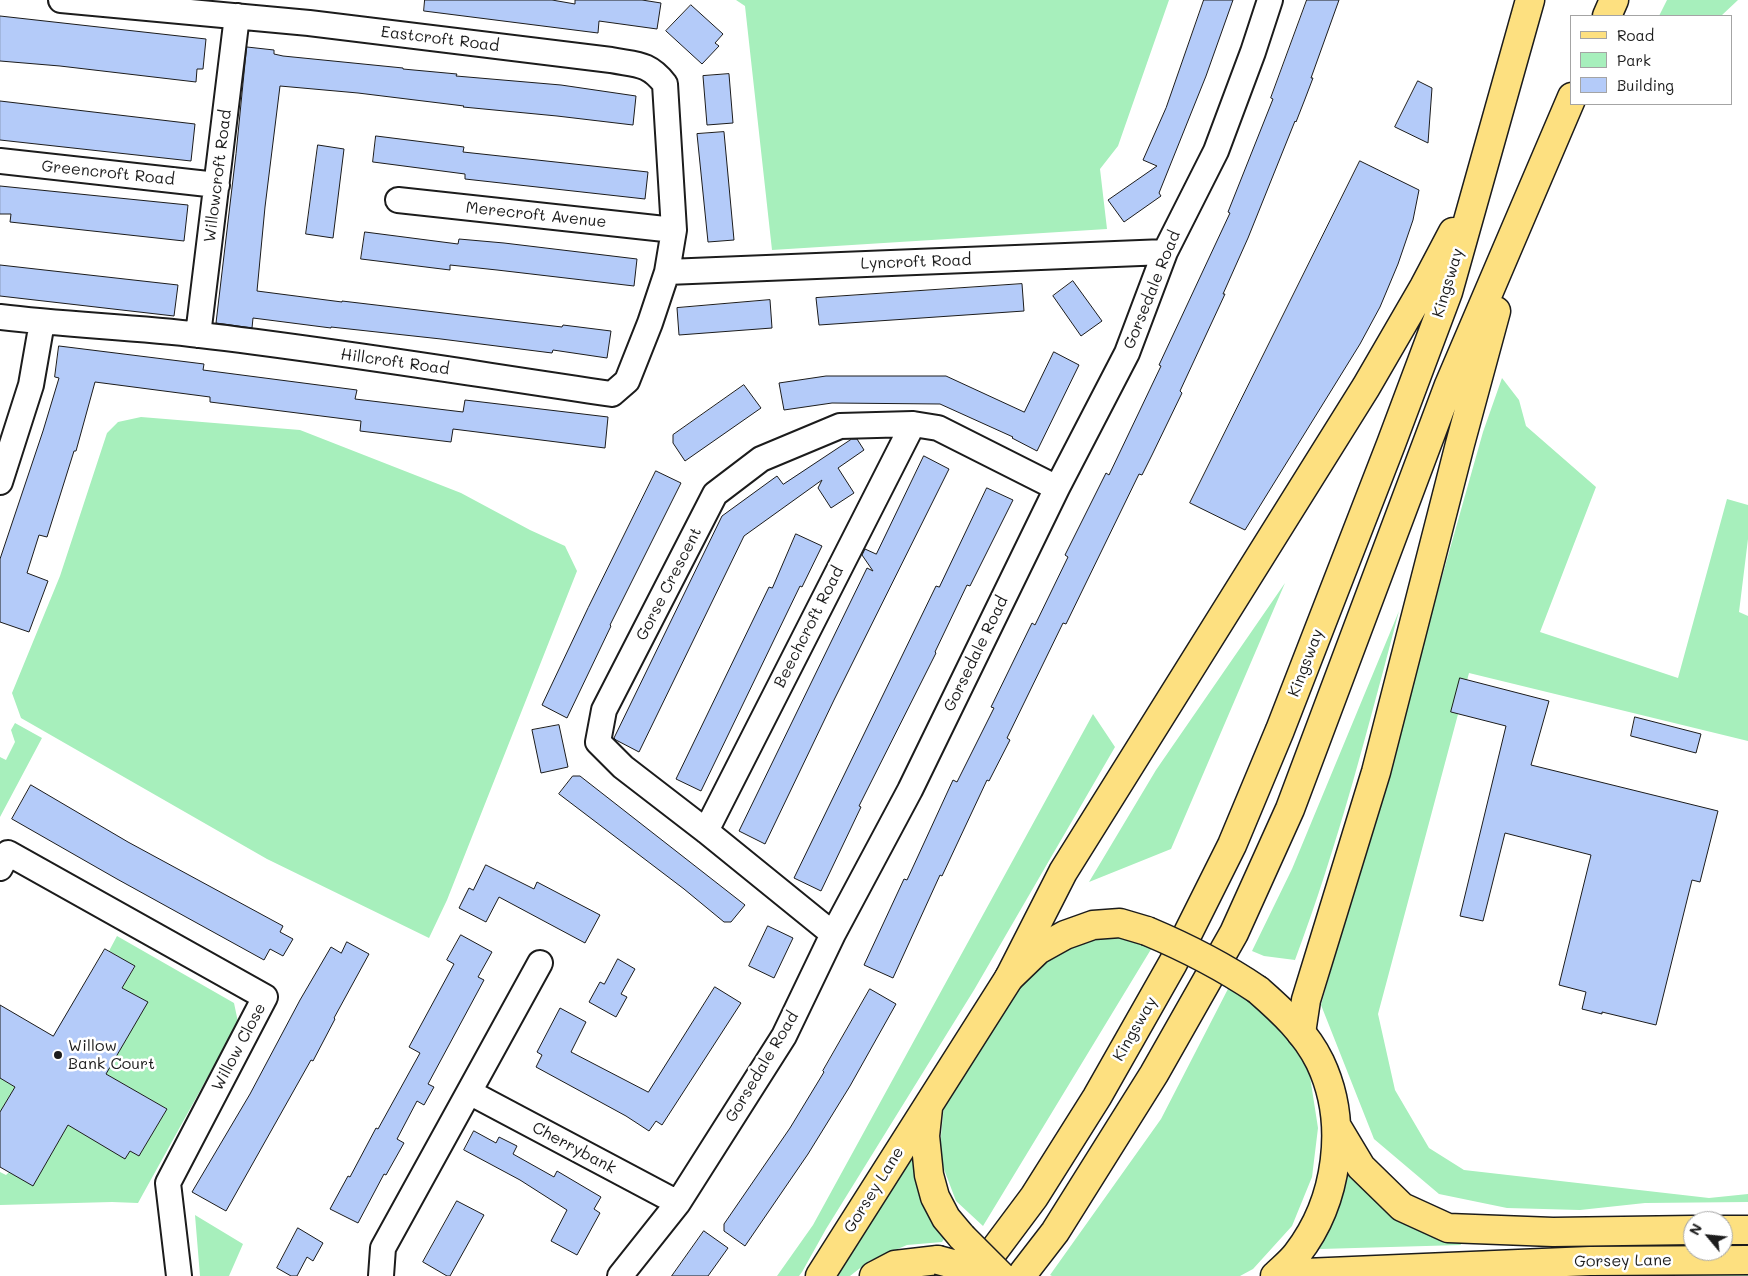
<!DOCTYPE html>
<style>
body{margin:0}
#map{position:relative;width:1748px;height:1276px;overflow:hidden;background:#fff;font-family:Mali,sans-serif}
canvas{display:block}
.legend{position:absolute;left:1570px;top:15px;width:162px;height:90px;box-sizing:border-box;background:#fff;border:1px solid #a4a4a4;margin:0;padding:6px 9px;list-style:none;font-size:15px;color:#1c1c1c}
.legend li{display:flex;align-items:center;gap:10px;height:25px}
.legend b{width:25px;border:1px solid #a4a4a4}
.north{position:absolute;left:1683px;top:1211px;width:50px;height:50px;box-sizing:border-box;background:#fff;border:1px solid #a4a4a4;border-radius:50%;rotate:298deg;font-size:14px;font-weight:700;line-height:20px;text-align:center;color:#1c1c1c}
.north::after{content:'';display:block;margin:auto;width:18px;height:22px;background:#1c1c1c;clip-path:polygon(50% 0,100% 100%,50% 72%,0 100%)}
</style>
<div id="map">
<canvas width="1748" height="1276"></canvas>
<ul class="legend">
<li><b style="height:6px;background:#fde080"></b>Road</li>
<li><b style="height:14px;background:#a7efbc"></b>Park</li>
<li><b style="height:14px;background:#b4cbf9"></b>Building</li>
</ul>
<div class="north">N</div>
</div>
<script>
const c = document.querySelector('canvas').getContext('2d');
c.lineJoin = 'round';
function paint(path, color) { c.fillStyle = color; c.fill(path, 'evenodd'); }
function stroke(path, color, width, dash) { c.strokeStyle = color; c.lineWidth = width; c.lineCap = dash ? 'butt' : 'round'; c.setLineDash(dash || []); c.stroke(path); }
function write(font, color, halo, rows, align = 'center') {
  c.font = font + ' Mali,sans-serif'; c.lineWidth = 5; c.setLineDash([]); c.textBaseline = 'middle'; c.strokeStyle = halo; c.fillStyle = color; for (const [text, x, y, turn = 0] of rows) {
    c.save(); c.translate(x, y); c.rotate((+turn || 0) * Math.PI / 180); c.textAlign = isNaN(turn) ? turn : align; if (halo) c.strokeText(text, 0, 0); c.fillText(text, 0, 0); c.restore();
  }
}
paint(new Path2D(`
 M 736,0 L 1169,0 L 1118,146 L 1100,169 L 1107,229 L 772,250 L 745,6 Z
 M 1667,0 L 1738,0 L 1721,16 L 1659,16 Z
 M 1502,378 L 1519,400 L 1526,426 L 1596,487 L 1540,632 L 1678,678 L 1727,499 L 1748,505 L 1748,539 L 1739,612 L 1748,616 L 1748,741 L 1469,673 L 1378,1014 L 1395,1090 L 1429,1148 L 1464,1170 L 1709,1198 L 1748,1194 L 1748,1202 L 1645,1203 L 1580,1210 L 1507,1208 L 1439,1194 L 1374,1139 L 1321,1005 L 1483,432 Z
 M 141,417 L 300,430 L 461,493 L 530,530 L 565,546 L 577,571 L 447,900 L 429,938 L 267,859 L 21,718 L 12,693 L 60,576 L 107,433 L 118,422 Z
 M 1285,583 L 1171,849 L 1089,882 L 1156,770 Z
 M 1399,611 C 1368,728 1338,846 1295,960 L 1264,956 L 1252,951 L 1292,869 Z
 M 1093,714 L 1115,747 L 974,990 L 826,1229 L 802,1272 L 799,1276 L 777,1276 L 813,1225 Z
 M 15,723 L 42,738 L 0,817 L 0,757 L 6,760 L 15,742 L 11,730 Z
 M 1092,934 L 1129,935 L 1153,946 L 983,1226 L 956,1201 L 939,1156 L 944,1105 L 1024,975 L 1052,946 Z
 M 117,936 L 234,1003 L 238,1022 L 138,1203 L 112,1202 L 0,1205 L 0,1172 L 6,1175 L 9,1172 L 33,1185 L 68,1125 L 125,1158 L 130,1151 L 139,1156 L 167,1109 L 106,1074 L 147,1003 L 122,988 L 135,967 L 109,951 Z
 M 1230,985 L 1273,1018 L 1309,1070 L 1318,1128 L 1312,1177 L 1292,1226 L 1253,1269 L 1240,1276 L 1052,1276 L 1050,1275 L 1161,1119 Z
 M 0,1078 L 15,1087 L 0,1112 Z
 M 911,1150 L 919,1187 L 930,1218 L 947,1234 L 942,1242 L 907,1245 L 869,1261 L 850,1276 L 834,1276 Z
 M 1348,1162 L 1459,1239 L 1461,1245 L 1320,1249 L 1316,1246 C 1332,1218 1346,1195 1348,1162 Z
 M 195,1215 L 243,1244 L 229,1276 L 200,1276 Z
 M 1748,1273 L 1748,1276 L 1651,1276 Z`), '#a7efbc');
const building = new Path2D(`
 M 425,0 L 552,0 L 575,4 L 575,0 L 642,0 L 661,3 L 657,29 L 599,21 L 598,33 L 424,11 Z
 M 1204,0 L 1233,0 L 1206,76 L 1159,193 L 1161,196 L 1124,222 L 1108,200 L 1157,166 L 1143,160 L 1166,108 Z
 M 1307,0 L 1339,0 L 1311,78 L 1313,78 L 1305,99 L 1296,122 L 1295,121 L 1248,238 L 1223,294 L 1225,294 L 1180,391 L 1182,393 L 1152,455 L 1142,475 L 1139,474 L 1066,624 L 1063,623 L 1007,738 L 1010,740 L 989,781 L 987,780 L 942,876 L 940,875 L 893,978 L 864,965 L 904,879 L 907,880 L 953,780 L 957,782 L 994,708 L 991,707 L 1032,623 L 1035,625 L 1068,557 L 1065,555 L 1106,473 L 1109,475 L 1161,366 L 1159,365 L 1230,213 L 1228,212 L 1273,99 L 1271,98 Z
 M 691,5 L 723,34 L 715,43 L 719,46 L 702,64 L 666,31 Z
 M 0,16 L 206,39 L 203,69 L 197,69 L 196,82 L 60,66 L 0,61 Z
 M 247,47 L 274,50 L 274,54 L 283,56 L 403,68 L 403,69 L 457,74 L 456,76 L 561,85 L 636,96 L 633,125 L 557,116 L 463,107 L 464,106 L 358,93 L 280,86 L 265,207 L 257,291 L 342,302 L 342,301 L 562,327 L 563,325 L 611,331 L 607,358 L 553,350 L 552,353 L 441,339 L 331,327 L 331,328 L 253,318 L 252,328 L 216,323 L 236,154 Z
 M 729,74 L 733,123 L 707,125 L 703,76 Z
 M 1418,81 L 1432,88 L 1428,143 L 1395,127 Z
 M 0,101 L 195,124 L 191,161 L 0,140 Z
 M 724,132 L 734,240 L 708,242 L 697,134 Z
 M 376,136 L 464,147 L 463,152 L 648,172 L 645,199 L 465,179 L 465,174 L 373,162 Z
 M 318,145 L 344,149 L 333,238 L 306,234 Z
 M 1360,161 L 1419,190 L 1413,220 L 1398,264 L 1380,307 L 1360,344 L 1245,530 L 1190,503 Z
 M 0,186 L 188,205 L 184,241 L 10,222 L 11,214 L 0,214 Z
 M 365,232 L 458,244 L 459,239 L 504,243 L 637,259 L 634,286 L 497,270 L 450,265 L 450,270 L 361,259 Z
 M 0,265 L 178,285 L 174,316 L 0,296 Z
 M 1073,281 L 1102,321 L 1081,336 L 1053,296 Z
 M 1022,284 L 1024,311 L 819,325 L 816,298 Z
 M 770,300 L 772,328 L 679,335 L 677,308 Z
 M 59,346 L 204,364 L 203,370 L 357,390 L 355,399 L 463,412 L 465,400 L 608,417 L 605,448 L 453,429 L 451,442 L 360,431 L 361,421 L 210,402 L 210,397 L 95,382 L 76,451 L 74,451 L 47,537 L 39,535 L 27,573 L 48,581 L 29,632 L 0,622 L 0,559 L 43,431 L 59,378 L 55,377 Z
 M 1054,352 L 1079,365 L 1037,451 L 1012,438 L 1013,437 L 940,404 L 832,403 L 784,410 L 779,383 L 826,376 L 946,376 L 1024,412 Z
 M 744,385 L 761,408 L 685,461 L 673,443 L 673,435 Z
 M 852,439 L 857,439 L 864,450 L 838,468 L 854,493 L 831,508 L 818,488 L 822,480 L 744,536 L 639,752 L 616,740 L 614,738 L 722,516 L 777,476 L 783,484 Z
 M 924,456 L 949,469 L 834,700 L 765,844 L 739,831 L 867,568 L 873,571 L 862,555 L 865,549 L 876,554 Z
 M 656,471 L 681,483 L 610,625 L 611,626 L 567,718 L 542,705 L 588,608 Z
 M 987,488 L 1013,500 L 970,586 L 967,585 L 935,652 L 936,653 L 859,806 L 861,807 L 821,891 L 794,878 L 936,586 L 939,587 Z
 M 796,534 L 822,546 L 802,587 L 800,586 L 701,791 L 676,779 L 769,587 L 772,588 Z
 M 1460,678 L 1549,701 L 1531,765 L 1718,811 L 1700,882 L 1692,880 L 1656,1025 L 1602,1012 L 1602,1014 L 1582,1009 L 1586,992 L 1559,985 L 1591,855 L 1505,833 L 1483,921 L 1460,916 L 1506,726 L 1451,712 Z
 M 1635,717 L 1701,734 L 1696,753 L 1631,736 Z
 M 559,725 L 568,767 L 541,773 L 532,730 Z
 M 573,776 L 580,776 L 745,905 L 731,922 L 724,922 L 684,889 L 559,794 Z
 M 31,785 L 128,842 L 283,926 L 280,932 L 293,939 L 283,956 L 270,949 L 264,960 L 117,879 L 12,819 Z
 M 486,865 L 534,889 L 537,882 L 600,915 L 585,943 L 499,897 L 486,922 L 459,908 L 469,888 L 473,890 Z
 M 768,926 L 793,938 L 774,978 L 749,966 Z
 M 461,935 L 492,952 L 478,977 L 484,980 L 428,1084 L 434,1087 L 424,1105 L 417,1101 L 397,1139 L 404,1143 L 386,1175 L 384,1174 L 358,1223 L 330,1209 L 348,1176 L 350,1177 L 376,1128 L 378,1129 L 420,1053 L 409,1047 L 454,964 L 447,960 Z
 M 347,942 L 369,954 L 334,1018 L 335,1019 L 313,1061 L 311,1060 L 226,1211 L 192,1192 L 250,1094 L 300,1000 L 331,947 L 341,953 Z
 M 105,949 L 135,966 L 122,988 L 148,1002 L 106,1074 L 167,1109 L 139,1156 L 130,1151 L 125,1159 L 68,1125 L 33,1186 L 0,1167 L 0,1112 L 15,1087 L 0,1078 L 0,1005 L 53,1036 Z
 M 618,959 L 635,969 L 621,994 L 627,997 L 616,1017 L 589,1002 L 600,982 L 604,984 Z
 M 715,987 L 741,1003 L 662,1125 L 656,1121 L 649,1131 L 626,1116 L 536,1067 L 542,1055 L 537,1052 L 560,1008 L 586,1022 L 571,1052 L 648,1092 Z
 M 870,989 L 896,1004 L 850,1086 L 808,1154 L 745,1246 L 724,1231 L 724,1224 L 790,1128 L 824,1072 L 823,1071 Z
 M 474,1131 L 496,1143 L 499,1137 L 517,1146 L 513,1154 L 554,1177 L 557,1171 L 601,1197 L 594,1209 L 600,1213 L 577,1255 L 551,1241 L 567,1210 L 520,1180 L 464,1150 Z
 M 457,1201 L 484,1215 L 450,1276 L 447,1276 L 423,1262 Z
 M 298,1228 L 323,1243 L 313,1261 L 307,1257 L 297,1276 L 291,1276 L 277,1268 Z
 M 704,1231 L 728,1248 L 708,1276 L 672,1276 Z`);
paint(building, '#b4cbf9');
stroke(building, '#1c1c1c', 1);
const street = new Path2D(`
 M 0,161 L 217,185
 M 398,200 L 674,230
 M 667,272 L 1165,252
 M 0,317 C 66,325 133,327 200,335 C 338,351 475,374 612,394 L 627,381 L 650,323 L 667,272 L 674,230 L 665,84 C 648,62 636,65 611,60 L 309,23 L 61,0
 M 198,335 L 237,16
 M 0,482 L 31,385 L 42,322
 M 706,831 L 913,424
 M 0,868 L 8,853 L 265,997 L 168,1183 L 179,1276
 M 833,934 L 706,831 L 623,767 L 598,742 L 604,710 L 715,494 L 761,459 L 840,426 L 913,424 L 938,428 L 1057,488
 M 540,963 L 469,1092 L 678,1203
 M 381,1276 L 383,1248 L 469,1092
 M 620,1276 L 678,1203 L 784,1036 L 833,934 L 910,790 L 1057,488 L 1127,353 L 1165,252 L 1216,151 L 1253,52 L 1270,0`);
const primary = new Path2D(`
 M 1258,990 C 1282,1011 1306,1033 1320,1062 C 1349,1123 1338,1201 1297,1254 C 1291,1262 1282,1269 1275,1276
 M 928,1108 L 925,1136 L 929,1175 L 935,1197 L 946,1218 L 962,1237
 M 1337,1127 L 1361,1167 L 1402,1207 L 1448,1228 L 1553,1232 L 1693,1230
 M 1723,1230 L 1748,1230
 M 820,1276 L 1009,978 L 1038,950 L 1065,935 L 1093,925 L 1120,923 L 1147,931
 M 874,1276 L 895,1265 L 938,1260
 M 1288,1276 L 1305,1273 L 1590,1261 L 1748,1260`);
const highway = new Path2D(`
 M 1607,16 L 1614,0
 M 1009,978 L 1063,872 L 1366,387 L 1424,287 L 1453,232
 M 1301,1033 L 1306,1000 L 1376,772 L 1460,444 L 1496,311
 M 975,1276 L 1034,1197 L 1097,1097 L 1173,963 L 1232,845 L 1280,730 L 1391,444 L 1448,292 L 1530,0
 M 1021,1276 L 1055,1232 L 1154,1074 L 1234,933 L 1290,809 L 1449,385 L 1572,97`);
stroke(street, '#1c1c1c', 28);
stroke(primary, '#1c1c1c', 31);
stroke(highway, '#1c1c1c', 31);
stroke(street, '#fff', 24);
stroke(primary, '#fde080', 28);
stroke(highway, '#fde080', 28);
const primaryBridge = new Path2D(`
 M 1147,931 C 1185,947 1224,967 1258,990
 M 962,1237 L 1001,1276
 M 938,1260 L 998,1276`);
stroke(primaryBridge, '#1c1c1c', 31, []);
stroke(primaryBridge, '#fde080', 28);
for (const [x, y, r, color] of [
 [58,1055,5,"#1c1c1c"]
]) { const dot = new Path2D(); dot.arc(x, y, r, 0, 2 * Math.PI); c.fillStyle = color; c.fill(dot); stroke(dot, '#fff', 2); }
write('16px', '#1c1c1c', '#fff', [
 ["Eastcroft Road",440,39,7],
 ["Greencroft Road",108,173,6],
 ["Willowcroft Road",218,176,-83],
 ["Merecroft Avenue",536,215,6],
 ["Lyncroft Road",916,262,-2],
 ["Kingsway",1448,283,-73],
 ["Gorsedale Road",1152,290,-68],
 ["Hillcroft Road",395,362,8],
 ["Gorse Crescent",669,584,-63],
 ["Beechcroft Road",809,627,-63],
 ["Gorsedale Road",976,654,-64],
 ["Kingsway",1306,663,-69],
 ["Kingsway",1135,1029,-60],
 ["Willow Close",239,1047,-62],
 ["Gorsedale Road",762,1067,-59],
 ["Cherrybank",574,1148,28],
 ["Gorsey Lane",874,1190,-58],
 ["Gorsey Lane",1623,1261,-1]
]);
write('16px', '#1c1c1c', '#fff', [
 ["Willow",68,1046],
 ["Bank Court",68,1064]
], 'left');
</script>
